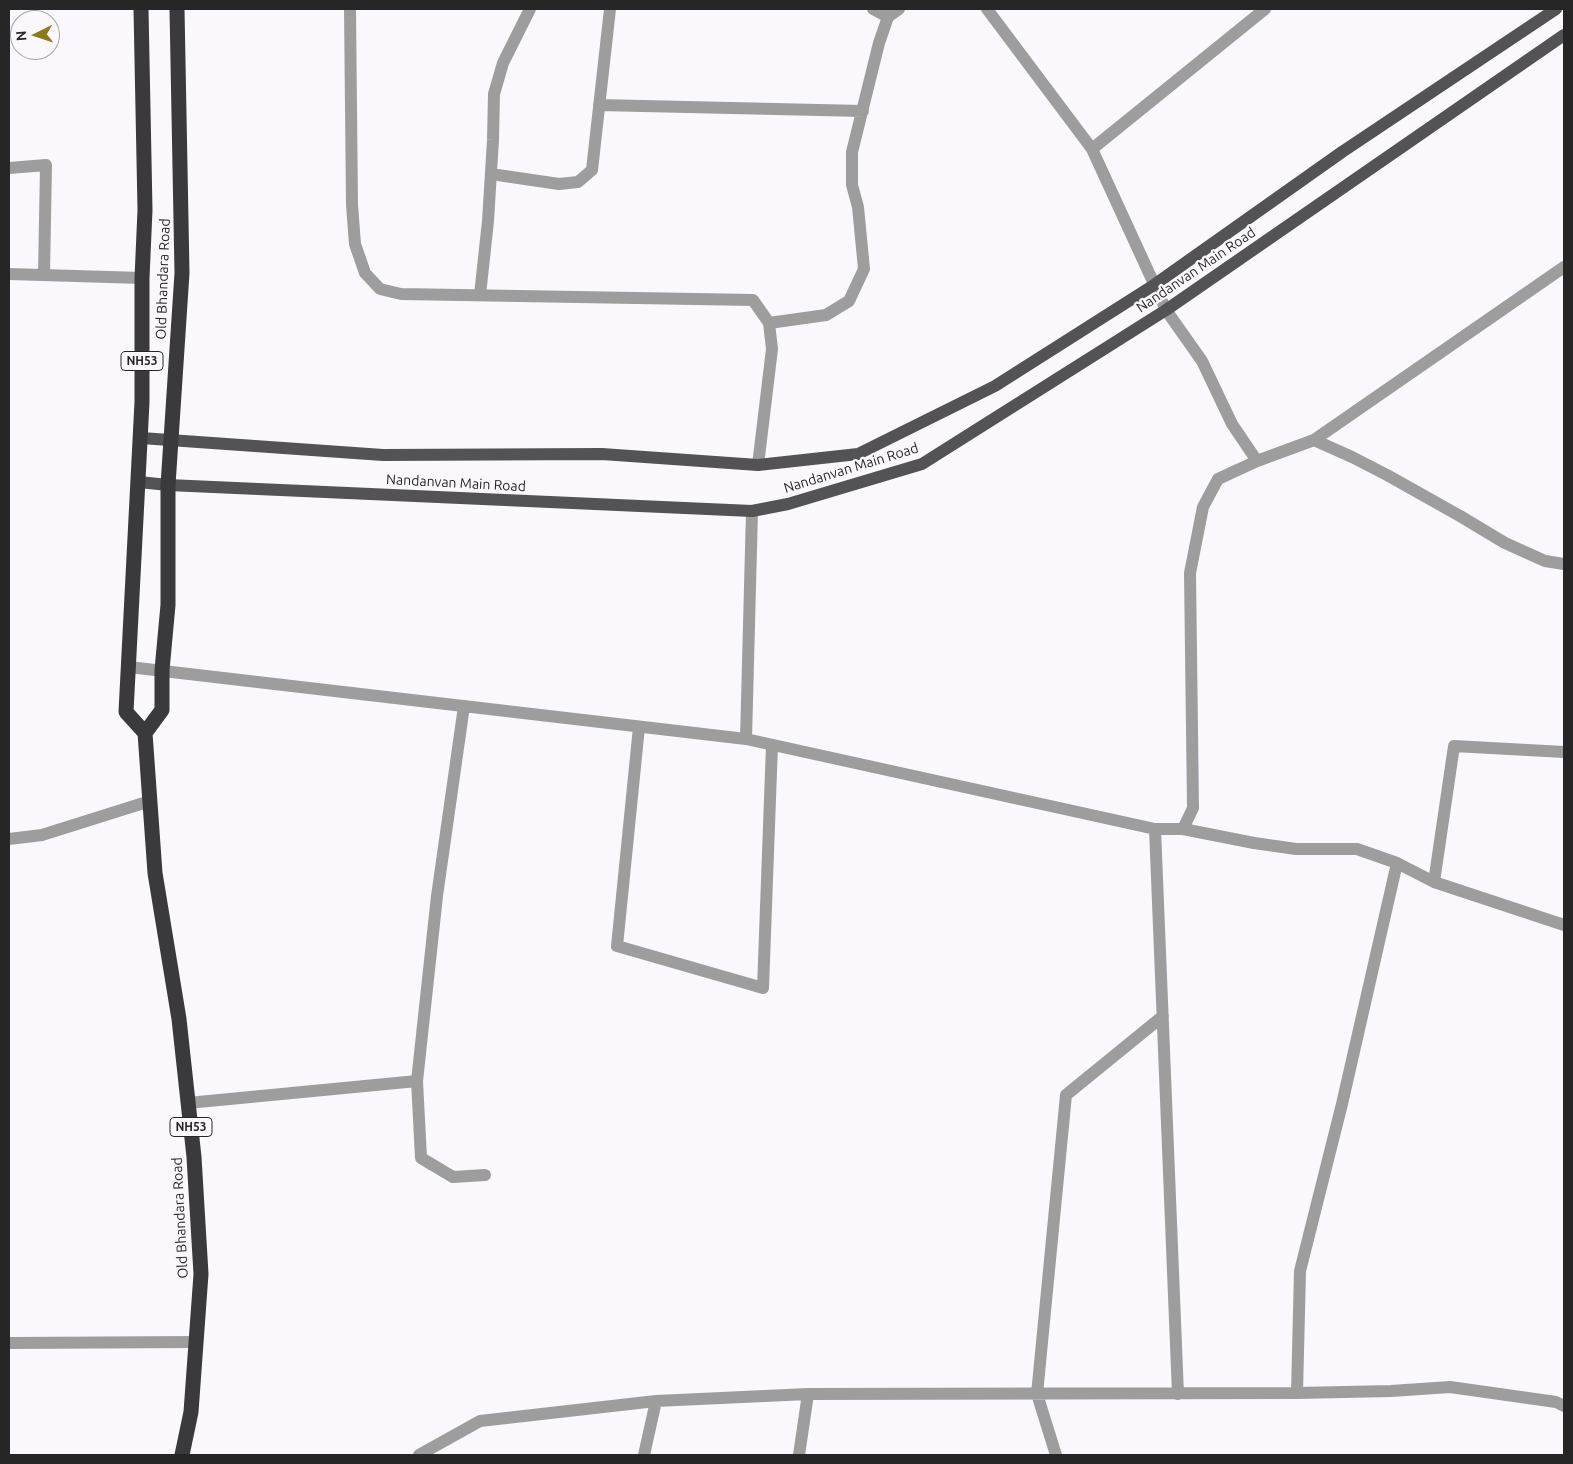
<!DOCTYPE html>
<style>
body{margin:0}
#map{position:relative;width:1573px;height:1464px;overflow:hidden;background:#faf8fc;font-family:Ubuntu,sans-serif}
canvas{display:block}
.frame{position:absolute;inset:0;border:10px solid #272627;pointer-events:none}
.north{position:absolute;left:10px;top:10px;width:50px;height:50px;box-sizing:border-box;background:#faf8fc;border:1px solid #a6a4a7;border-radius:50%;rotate:266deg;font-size:14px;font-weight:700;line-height:20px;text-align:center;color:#272627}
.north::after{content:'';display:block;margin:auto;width:18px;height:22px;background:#8c7a1f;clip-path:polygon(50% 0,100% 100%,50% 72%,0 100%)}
</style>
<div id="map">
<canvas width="1573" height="1464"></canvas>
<div class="frame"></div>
<div class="north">N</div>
</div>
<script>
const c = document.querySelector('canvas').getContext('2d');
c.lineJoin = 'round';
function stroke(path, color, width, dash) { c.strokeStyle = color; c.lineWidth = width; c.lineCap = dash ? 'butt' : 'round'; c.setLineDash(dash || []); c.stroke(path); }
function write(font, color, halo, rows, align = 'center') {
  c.font = font + ' Ubuntu,sans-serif'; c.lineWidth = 4.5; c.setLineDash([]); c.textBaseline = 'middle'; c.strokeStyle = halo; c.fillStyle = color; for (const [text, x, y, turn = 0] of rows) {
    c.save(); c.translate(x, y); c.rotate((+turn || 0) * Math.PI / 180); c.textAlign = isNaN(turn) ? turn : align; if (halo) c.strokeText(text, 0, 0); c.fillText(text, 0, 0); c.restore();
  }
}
stroke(new Path2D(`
 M 350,9 L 352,205 L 355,244 L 365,273 L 380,289 L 401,294 L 753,300 L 769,323 L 772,349 L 758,465
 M 873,9 L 888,17
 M 599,105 L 863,111
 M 1092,149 L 1265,9
 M 9,168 L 46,165 L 44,275
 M 491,174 L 559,184 L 578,182 L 592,170 L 610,9
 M 9,274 L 142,278
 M 480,295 L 488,221 L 493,140 L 494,94 L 503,63 L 530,9
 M 769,323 L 826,315 L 849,301 L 864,269 L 858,207 L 852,185 L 852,152 L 879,43 L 888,17 L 899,9
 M 1314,440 L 1564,267
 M 1257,461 L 1314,440 L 1352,457 L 1387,475 L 1460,516 L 1505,543 L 1545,561 L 1564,564
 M 129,667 L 746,739 L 752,511
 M 639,727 L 617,946 L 763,988 L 772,745
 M 746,739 L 1155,829 L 1183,829 L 1193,808 L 1190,573 L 1203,507 L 1218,479 L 1257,461 L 1232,424 L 1202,361 L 1166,310 L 1092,149 L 987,9
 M 1155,829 L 1178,1394
 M 1183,829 L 1254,843 L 1296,849 L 1357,849 L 1397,863 L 1434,882 L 1564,925
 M 9,839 L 42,835 L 150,801
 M 1434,882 L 1454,746 L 1564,752
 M 417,1081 L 437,896 L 464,706
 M 188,1103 L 417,1081 L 421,1158 L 453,1177 L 485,1175
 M 9,1343 L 196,1342
 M 1297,1393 L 1300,1271 L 1342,1104 L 1397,863
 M 419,1455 L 480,1421 L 656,1401 L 808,1394 L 1297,1393 L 1391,1391 L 1450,1387 L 1556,1402 L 1564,1406
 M 644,1455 L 656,1401
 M 799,1455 L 808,1394
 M 1056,1455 L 1037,1394 L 1066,1095 L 1163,1016`), '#9d9d9e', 12);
stroke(new Path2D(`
 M 141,438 L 383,455 L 602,454 L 758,465 L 858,454 L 995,386 L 1154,285 L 1342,152 L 1556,9
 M 139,482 L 168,485 L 752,511 L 788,504 L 922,464 L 1166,310 L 1564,35`), '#535255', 12);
stroke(new Path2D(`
 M 141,9 L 145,210 L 142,278 L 142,402 L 126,712 L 145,733 L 155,873 L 179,1019 L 194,1157 L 201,1274 L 191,1412 L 182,1455
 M 145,733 L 162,710 L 162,670 L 168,605 L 168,485 L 182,273 L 177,9`), '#3a393b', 15);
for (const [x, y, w] of [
 [142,361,42],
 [191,1127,42]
]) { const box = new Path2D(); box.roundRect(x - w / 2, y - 9.5, w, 19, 4); c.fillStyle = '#faf8fc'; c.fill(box); stroke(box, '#272627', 1); }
write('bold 12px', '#272627', null, [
 ["NH53",142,361],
 ["NH53",191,1127]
]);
write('14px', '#272627', '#faf8fc', [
 ["Nandanvan Main Road",1196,270,-34],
 ["Old Bhandara Road",163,279,-88],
 ["Nandanvan Main Road",851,468,-17],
 ["Nandanvan Main Road",456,483,3],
 ["Old Bhandara Road",180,1218,-93]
]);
</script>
